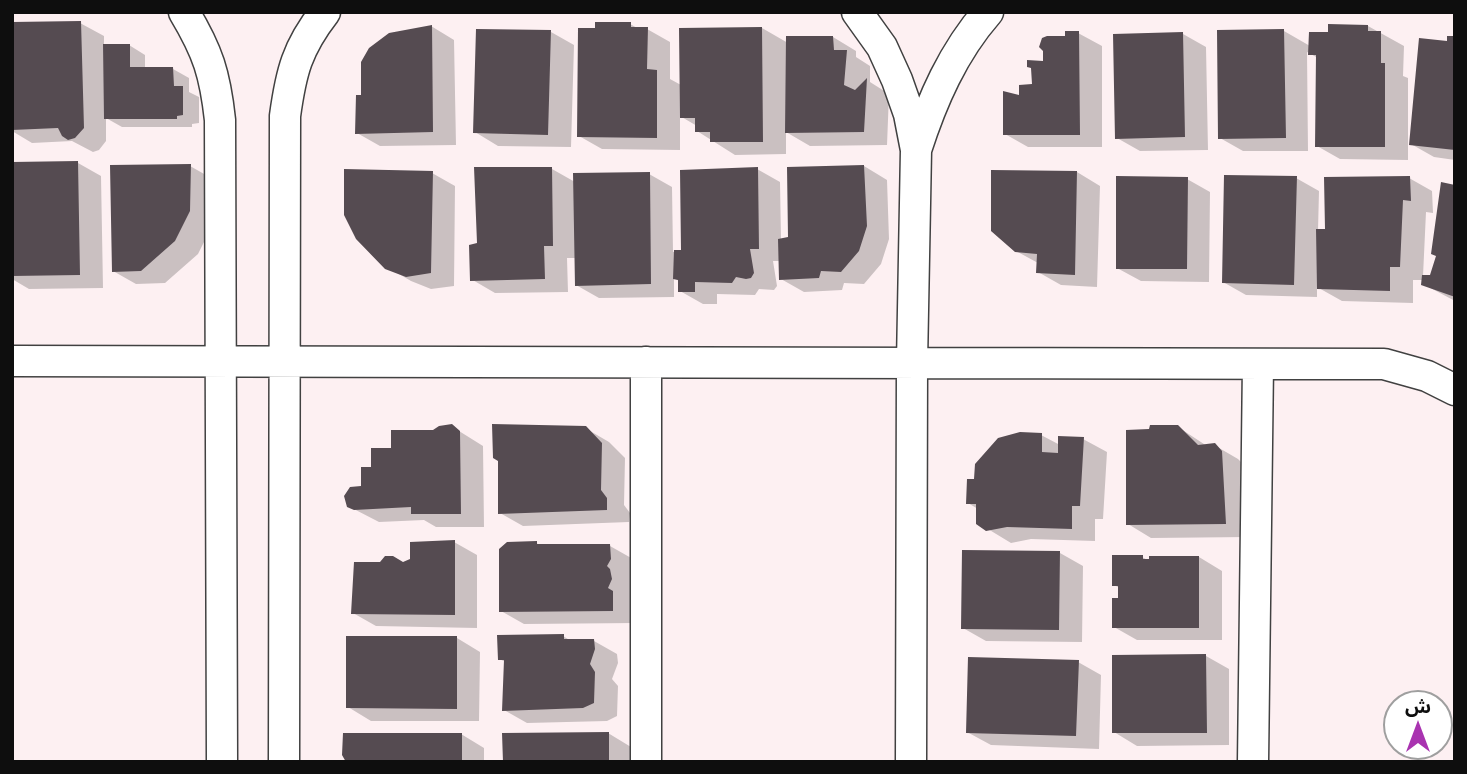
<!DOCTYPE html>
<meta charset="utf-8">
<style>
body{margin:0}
#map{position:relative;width:1467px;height:774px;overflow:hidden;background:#fdf0f2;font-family:Merriweather,"Noto Sans Arabic",serif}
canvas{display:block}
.frame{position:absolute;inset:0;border:14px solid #0e0e0e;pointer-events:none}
.north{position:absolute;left:1383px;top:690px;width:70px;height:70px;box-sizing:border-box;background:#fff;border:2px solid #9f9f9f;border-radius:50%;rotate:0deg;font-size:19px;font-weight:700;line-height:28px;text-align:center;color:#0e0e0e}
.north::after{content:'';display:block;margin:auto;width:24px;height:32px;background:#a933b0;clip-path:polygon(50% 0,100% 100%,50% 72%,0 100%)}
</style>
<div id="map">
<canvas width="1467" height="774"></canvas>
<div class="frame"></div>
<div class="north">ش</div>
</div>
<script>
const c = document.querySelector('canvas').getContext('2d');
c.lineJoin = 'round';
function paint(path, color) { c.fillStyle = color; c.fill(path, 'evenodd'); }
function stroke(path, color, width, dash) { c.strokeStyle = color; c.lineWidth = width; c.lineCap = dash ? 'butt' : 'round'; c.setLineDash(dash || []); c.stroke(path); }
paint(new Path2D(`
 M 80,23 L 104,36 L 104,45 L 129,45 L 145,55 L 145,69 L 173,69 L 189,78 L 189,92 L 199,97 L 199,123 L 192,124 L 192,127 L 122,127 L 106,118 L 106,141 L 99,150 L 93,152 L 72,141 L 32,143 L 12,131 L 12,24 Z
 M 630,24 L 639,29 L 647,29 L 670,42 L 670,79 L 681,85 L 762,28 L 788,43 L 833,37 L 856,51 L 856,57 L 870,66 L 870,82 L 889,94 L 887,145 L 810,146 L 786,132 L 786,154 L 735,155 L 697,131 L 697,126 L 680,116 L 680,150 L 602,149 L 579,136 L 597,29 Z
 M 431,26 L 454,40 L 456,145 L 380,146 L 357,133 L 363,96 Z
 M 1368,26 L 1404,46 L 1403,76 L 1408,78 L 1408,160 L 1340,159 L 1317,146 L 1318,58 L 1307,52 L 1308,151 L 1243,151 L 1220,138 L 1284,31 L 1310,46 L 1330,34 Z
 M 551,32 L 574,45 L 571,147 L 498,146 L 475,132 Z
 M 1078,33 L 1102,46 L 1102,147 L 1028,147 L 1005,134 L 1021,97 L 1033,85 L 1044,62 L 1067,37 Z
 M 1183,34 L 1206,47 L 1208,150 L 1140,151 L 1117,138 Z
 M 1455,38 L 1455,160 L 1434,157 L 1411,144 L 1448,43 Z
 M 78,163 L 101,176 L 103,288 L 29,289 L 12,279 L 12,164 Z
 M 190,166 L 213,179 L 213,224 L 198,254 L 165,283 L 136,284 L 113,271 Z
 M 864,166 L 887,180 L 889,239 L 881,264 L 864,284 L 844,283 L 842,290 L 804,292 L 781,279 L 780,261 L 773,261 L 777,286 L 774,290 L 759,289 L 755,295 L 717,294 L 717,304 L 703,304 L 680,291 L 679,281 L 674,278 L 674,297 L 599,298 L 576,285 L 576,258 L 567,258 L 568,292 L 495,293 L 471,279 L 478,245 L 552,169 L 575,182 L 649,174 L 672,187 L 673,252 L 683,251 L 757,169 L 780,182 L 781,240 L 789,238 Z
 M 1077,172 L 1100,186 L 1097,287 L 1061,285 L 1038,272 L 1038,263 L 1016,251 Z
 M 432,173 L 455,186 L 454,286 L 431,289 L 411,281 L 387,267 Z
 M 1296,178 L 1319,191 L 1318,231 L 1326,231 L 1409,178 L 1432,191 L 1433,213 L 1426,212 L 1423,276 L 1431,276 L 1455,187 L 1455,301 L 1423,284 L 1423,280 L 1413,280 L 1413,303 L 1342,301 L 1317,287 L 1317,297 L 1246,295 L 1223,282 Z
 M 1187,179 L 1210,192 L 1209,282 L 1141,281 L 1117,268 Z
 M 451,426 L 483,446 L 484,527 L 436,527 L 424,520 L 379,522 L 348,506 L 363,487 L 372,468 L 392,449 Z
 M 1178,427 L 1207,446 L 1214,445 L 1238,459 L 1245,466 L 1248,537 L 1151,538 L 1128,524 Z
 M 585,428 L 609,442 L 625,458 L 624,505 L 630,513 L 629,522 L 523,526 L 500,513 L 500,460 Z
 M 1041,435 L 1060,445 L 1083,439 L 1107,452 L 1103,519 L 1095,519 L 1095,541 L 1031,539 L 1011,543 L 978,523 L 978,509 L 968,503 L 975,480 Z
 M 454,542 L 477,555 L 477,628 L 376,626 L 353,613 L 380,564 L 404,564 Z
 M 536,543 L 542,546 L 610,546 L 633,559 L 634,572 L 630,580 L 634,589 L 630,603 L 636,607 L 636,623 L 524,624 L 501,611 Z
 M 1060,553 L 1083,566 L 1082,642 L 986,641 L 963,628 Z
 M 1142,557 L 1151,562 L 1199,557 L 1222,571 L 1222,640 L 1137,640 L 1114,627 L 1120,600 L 1120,588 L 1114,585 Z
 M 563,636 L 571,641 L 594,641 L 617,654 L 618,663 L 612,679 L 618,686 L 617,716 L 607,721 L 527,723 L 504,710 L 506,662 L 499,659 Z
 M 457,638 L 480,652 L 479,721 L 371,721 L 348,707 Z
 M 1206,656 L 1229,669 L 1229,745 L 1137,746 L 1114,732 Z
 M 1078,662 L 1101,675 L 1099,749 L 991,745 L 967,732 Z
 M 608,733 L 631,747 L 631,762 L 505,762 Z
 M 461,734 L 484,748 L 484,762 L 348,762 Z`), '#0003');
paint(new Path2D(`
 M 81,21 L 84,128 L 75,138 L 68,140 L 62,136 L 58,128 L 12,130 L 12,22 Z
 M 595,22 L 631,22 L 631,27 L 648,27 L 647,69 L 657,70 L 657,138 L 577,137 L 578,28 L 595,28 Z
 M 1328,24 L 1368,25 L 1368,31 L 1381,31 L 1381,63 L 1385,63 L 1385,147 L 1315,147 L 1316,55 L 1308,55 L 1309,32 L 1328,32 Z
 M 432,25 L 433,132 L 355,134 L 356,95 L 361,95 L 361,62 L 369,48 L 389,33 Z
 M 762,27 L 763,142 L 710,142 L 710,132 L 695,132 L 695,118 L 680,118 L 679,28 Z
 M 476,29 L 551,30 L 548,135 L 473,133 Z
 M 1284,29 L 1286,138 L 1218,139 L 1217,30 Z
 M 1065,31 L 1079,31 L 1080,135 L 1003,135 L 1003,91 L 1019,95 L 1019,85 L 1032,84 L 1031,68 L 1027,67 L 1027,60 L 1043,61 L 1043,51 L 1039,47 L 1042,38 L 1047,36 L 1065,36 Z
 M 1183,32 L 1185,137 L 1115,139 L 1113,34 Z
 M 786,36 L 833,36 L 834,50 L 847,50 L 844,85 L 855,90 L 867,78 L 864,132 L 785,133 Z
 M 1447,36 L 1455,36 L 1455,150 L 1409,145 L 1419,38 L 1447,41 Z
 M 103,44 L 130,44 L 130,67 L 173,67 L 174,86 L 183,86 L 183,115 L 177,116 L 177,119 L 104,119 Z
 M 78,161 L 80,275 L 12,276 L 12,162 Z
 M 191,164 L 190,211 L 175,241 L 141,271 L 112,272 L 110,165 Z
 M 864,165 L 867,226 L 859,251 L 841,272 L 821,271 L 819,278 L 779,280 L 778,239 L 788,237 L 787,167 Z
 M 474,167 L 552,167 L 553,246 L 544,246 L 545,279 L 470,281 L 469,245 L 477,243 Z
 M 758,167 L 759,249 L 750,249 L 754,273 L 751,278 L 746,279 L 736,277 L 732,283 L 695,282 L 695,292 L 678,292 L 678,280 L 673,279 L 674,250 L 681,250 L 680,170 Z
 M 344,169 L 433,171 L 431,273 L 406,277 L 385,269 L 356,239 L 344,215 Z
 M 991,170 L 1077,171 L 1075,275 L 1036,273 L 1037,254 L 1015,252 L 991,231 Z
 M 650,172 L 651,284 L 575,286 L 573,173 Z
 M 1224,175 L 1297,176 L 1294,285 L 1222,283 Z
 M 1116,176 L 1188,177 L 1187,269 L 1116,269 Z
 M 1410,176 L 1411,201 L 1403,200 L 1400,267 L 1390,267 L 1390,291 L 1317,289 L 1316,229 L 1325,229 L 1324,177 Z
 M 1441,182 L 1455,185 L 1455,297 L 1421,285 L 1422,275 L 1430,275 L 1436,256 L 1431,254 Z
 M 452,424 L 460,431 L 461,514 L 411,514 L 411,507 L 354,510 L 347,507 L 344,496 L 350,487 L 361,486 L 361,467 L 371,467 L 371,448 L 391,448 L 391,430 L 433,430 L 439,426 Z
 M 492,424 L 586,426 L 602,443 L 601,490 L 607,498 L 607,510 L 498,514 L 498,461 L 493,458 Z
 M 1150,425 L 1178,425 L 1198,445 L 1215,443 L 1222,451 L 1226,524 L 1126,525 L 1126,430 L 1149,429 Z
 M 1020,432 L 1042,433 L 1042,452 L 1058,453 L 1058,436 L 1084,437 L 1080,506 L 1072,506 L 1072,529 L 1007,527 L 986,531 L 976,524 L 976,504 L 966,504 L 967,479 L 974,479 L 975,464 L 998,438 Z
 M 455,540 L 455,615 L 351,614 L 354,562 L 380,562 L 385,556 L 393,556 L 403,562 L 410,559 L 410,542 Z
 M 537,541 L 537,544 L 610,544 L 611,559 L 607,566 L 610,569 L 612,579 L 608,588 L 613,591 L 613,611 L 499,612 L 499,549 L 507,542 Z
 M 962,550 L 1060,551 L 1059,630 L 961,629 Z
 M 1112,555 L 1143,555 L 1143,559 L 1149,559 L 1149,556 L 1199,556 L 1199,628 L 1112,628 L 1112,598 L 1118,598 L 1118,586 L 1112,586 Z
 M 564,634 L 564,639 L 594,639 L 595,649 L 590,664 L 595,672 L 594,703 L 583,708 L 502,711 L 504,660 L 498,660 L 497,635 Z
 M 346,636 L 457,636 L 457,709 L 346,708 Z
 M 1206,654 L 1207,733 L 1112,733 L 1112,655 Z
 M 968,657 L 1079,660 L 1076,736 L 966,733 Z
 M 609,732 L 609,762 L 503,762 L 502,733 Z
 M 343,733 L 462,733 L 462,762 L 346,762 L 342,755 Z`), '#554b51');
const minor = new Path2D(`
 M 184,12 C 208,52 215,74 220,120 L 222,762
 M 857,12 L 882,47 L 897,80 L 909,114 L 916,150 L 912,363 L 911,762
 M 916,150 C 932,100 953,52 988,12
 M 12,361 L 1384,364 L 1427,376 L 1455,390
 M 646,362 L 646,762
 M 284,762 L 285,116 C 291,72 297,48 325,12
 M 1253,762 L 1258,364`);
stroke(minor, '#414141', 33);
stroke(minor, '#fff', 30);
</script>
